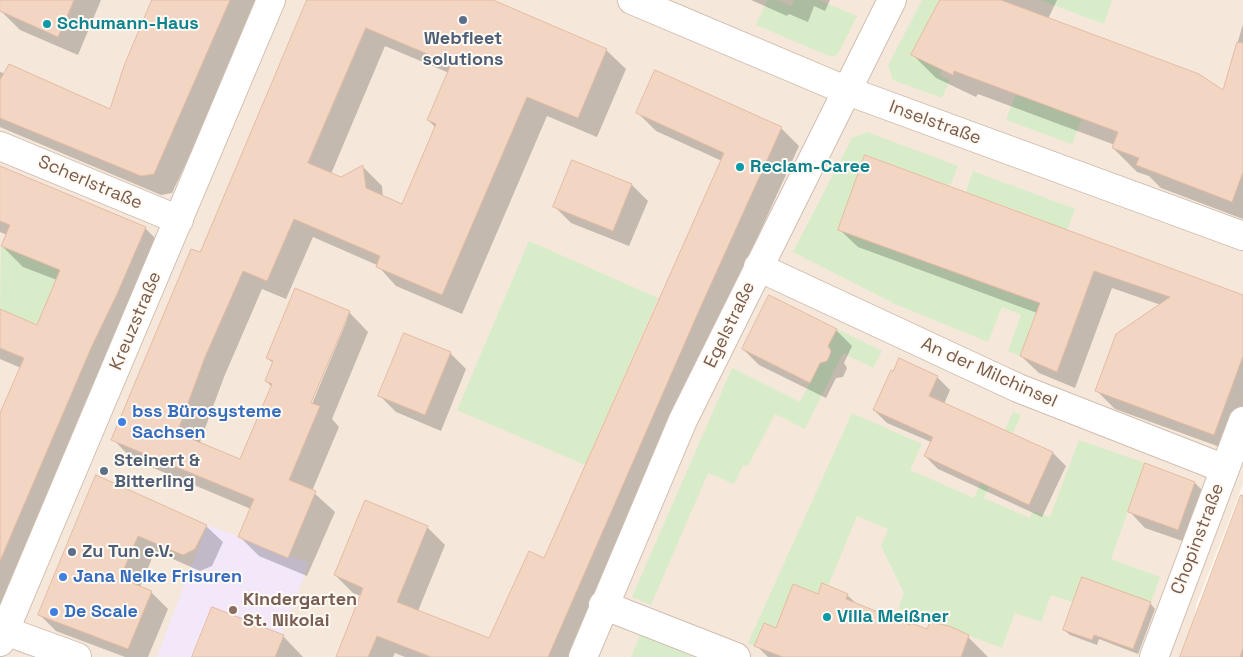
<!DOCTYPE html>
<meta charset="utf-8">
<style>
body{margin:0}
canvas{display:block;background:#fdf6ec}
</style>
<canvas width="1243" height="657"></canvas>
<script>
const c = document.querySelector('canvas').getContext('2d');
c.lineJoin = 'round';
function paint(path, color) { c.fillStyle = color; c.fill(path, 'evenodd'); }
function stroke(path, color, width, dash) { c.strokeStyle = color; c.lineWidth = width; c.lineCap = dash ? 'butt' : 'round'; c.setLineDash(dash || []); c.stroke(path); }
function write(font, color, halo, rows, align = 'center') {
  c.font = font + ' "Space Grotesk",sans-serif'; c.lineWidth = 4; c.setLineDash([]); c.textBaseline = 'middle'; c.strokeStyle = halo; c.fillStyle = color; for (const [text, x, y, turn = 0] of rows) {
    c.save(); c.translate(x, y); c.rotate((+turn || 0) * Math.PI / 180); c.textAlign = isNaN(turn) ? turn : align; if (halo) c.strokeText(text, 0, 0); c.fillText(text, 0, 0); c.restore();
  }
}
paint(new Path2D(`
 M 0,0 L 1243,0 L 1243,484 L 1196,605 L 1194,620 L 1243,630 L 1243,657 L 0,657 Z`), '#f5e8da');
paint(new Path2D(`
 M 207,525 L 309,563 L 273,657 L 157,657 Z`), '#f3e8fa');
paint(new Path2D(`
 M 767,0 L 776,0 L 791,6 L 794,0 L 819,0 L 857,16 L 839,52 L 835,56 L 829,56 L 756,25 Z
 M 922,0 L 940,0 L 911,55 L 942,70 L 940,75 L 950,80 L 942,98 L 893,80 L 888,66 Z
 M 1040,0 L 1112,0 L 1104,24 Z
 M 1016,94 L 1082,119 L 1072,144 L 1006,120 Z
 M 867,132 L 958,166 L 950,186 L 865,155 L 839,230 L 1021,297 L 1048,222 L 966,192 L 973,171 L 1075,209 L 1020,356 L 1008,351 L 1021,315 L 1002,307 L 988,342 L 895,304 L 793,252 L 852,138 Z
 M 529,241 L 658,298 L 585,465 L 457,410 Z
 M 1,246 L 60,270 L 37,325 L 0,309 Z
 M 837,329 L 882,351 L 873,368 L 843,353 L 805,429 L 775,414 L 748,466 L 743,465 L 734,484 L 708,473 L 651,605 L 632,597 L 732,368 L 800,402 L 820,363 L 827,361 L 831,351 L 828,346 Z
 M 1013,412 L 1021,415 L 984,498 L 1030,518 L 1033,511 L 1050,517 L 1079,440 L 1145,463 L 1111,559 L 1160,577 L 1151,602 L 1082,577 L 1073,602 L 1051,595 L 1041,622 L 1015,613 L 1002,648 L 898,609 L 904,593 L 881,546 L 888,529 L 857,516 L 828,586 L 822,583 L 818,594 L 793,585 L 776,628 L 764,623 L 754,646 L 748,643 L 852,413 L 922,444 L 910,470 L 974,498 Z
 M 642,631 L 710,657 L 631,657 Z`), '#d8ecc9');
paint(new Path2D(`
 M 6,0 L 101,0 L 78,55 L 20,30 L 1,11 Z
 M 153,0 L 257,0 L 209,114 L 172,193 L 161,195 L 0,127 L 0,72 L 111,110 Z
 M 309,0 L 490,0 L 606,50 L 626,69 L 597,137 L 547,116 L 462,314 L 396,286 L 377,265 L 313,237 L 286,299 L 262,289 L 224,377 L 200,442 L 240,461 L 272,387 L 266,381 L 274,364 L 267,358 L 349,312 L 368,332 L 332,419 L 339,427 L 312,491 L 335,512 L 307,576 L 259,556 L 239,536 L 251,509 L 132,459 L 113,439 L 201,254 ZM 385,46 L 449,73 L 428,120 L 436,128 L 403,206 L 383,197 L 382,186 L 363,167 L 341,179 L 331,174 ZM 345,320 L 347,320 L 310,409 L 308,408 Z
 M 751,0 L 830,0 L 825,11 L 814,6 L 808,22 L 789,14 L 787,16 Z
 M 941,0 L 1057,0 L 1048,19 L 1243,105 L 1243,219 L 1161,188 L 1149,176 L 1137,172 L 1113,148 L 1115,145 L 978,94 L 976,97 L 936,78 L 913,55 Z
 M 1243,24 L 1243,85 L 1229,72 Z
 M 638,113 L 781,128 L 799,146 L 714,333 L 573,657 L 405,657 L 395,653 L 393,657 L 337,657 L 361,596 L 353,593 L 335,575 L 427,527 L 445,545 L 418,611 L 490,640 L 545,560 L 722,161 L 656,131 Z
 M 866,157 L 1243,296 L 1243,420 L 1231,451 L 1115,409 L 1097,391 L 1161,305 L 1112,288 L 1075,388 L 1039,373 L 1021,356 L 1037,313 L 858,247 L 840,230 Z
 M 0,167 L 145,228 L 165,248 L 0,611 L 0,416 L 21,368 L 0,359 L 0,311 L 38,327 L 57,280 L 23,267 L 2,246 L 7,235 L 0,232 Z
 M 632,185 L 648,201 L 629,246 L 571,223 L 555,207 Z
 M 836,330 L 852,346 L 844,363 L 847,368 L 843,377 L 836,378 L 826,398 L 759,365 L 743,349 Z
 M 450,353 L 466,369 L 441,431 L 396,412 L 380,396 Z
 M 937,377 L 950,390 L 944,404 L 1053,453 L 1066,466 L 1042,517 L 938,469 L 925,456 L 931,442 L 887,423 L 874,410 Z
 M 97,477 L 206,526 L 223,542 L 212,566 L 200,571 L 155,551 L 140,587 L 151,592 L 168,609 L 148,657 L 125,657 L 56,631 L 39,614 Z
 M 1195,483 L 1211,499 L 1194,545 L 1145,528 L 1129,511 Z
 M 1243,494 L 1243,657 L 1182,657 Z
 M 847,595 L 858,605 L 911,626 L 968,637 L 988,657 L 768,657 L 756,645 L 819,596 Z
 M 1150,603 L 1155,609 L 1138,654 L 1099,639 L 1097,645 L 1070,635 L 1064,630 Z
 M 283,636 L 303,657 L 193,657 Z`), '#0003');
const building = new Path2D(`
 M 0,0 L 74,0 L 58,37 L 0,11 Z
 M 152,0 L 230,0 L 154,174 L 141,176 L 0,118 L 0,80 L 9,64 L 110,109 L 124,66 Z
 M 307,0 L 493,0 L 607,49 L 578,118 L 527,97 L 442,295 L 376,267 L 380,256 L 294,219 L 267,281 L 243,271 L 205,357 L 177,433 L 240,459 L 272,384 L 265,381 L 273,361 L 266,358 L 295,288 L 350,311 L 311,403 L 320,406 L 289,480 L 316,491 L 288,558 L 238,537 L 254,499 L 111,440 L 191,249 L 200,252 ZM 366,28 L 451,64 L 427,120 L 436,124 L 402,204 L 366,188 L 363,165 L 341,177 L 308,163 Z
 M 940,0 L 1001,0 L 1199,74 L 1223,90 L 1237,42 L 1243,43 L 1243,172 L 1232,202 L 1136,165 L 1139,158 L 1112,148 L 1118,132 L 954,71 L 953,75 L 911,55 Z
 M 655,70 L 782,127 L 697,315 L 548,657 L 431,657 L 377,636 L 368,657 L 336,657 L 363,588 L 334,575 L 365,500 L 428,526 L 397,602 L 489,638 L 529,551 L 544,558 L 724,153 L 636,113 Z
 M 865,155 L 1243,295 L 1243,356 L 1214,435 L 1095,391 L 1116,334 L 1170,297 L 1094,271 L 1057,372 L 1020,356 L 1040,303 L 838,230 Z
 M 572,160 L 632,184 L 613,231 L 553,207 Z
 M 0,166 L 146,227 L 117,294 L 91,348 L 0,561 L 0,413 L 24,358 L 0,348 L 0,309 L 37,325 L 60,270 L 1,246 L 10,225 L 0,221 Z
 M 769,295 L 837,329 L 828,346 L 831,351 L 829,357 L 827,361 L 820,363 L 810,383 L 742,349 Z
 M 404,333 L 451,352 L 425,415 L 378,396 Z
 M 899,358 L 938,376 L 929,396 L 1053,452 L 1029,505 L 924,456 L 933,437 L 873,410 L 891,370 L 893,371 Z
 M 1145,463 L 1195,482 L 1178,530 L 1128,512 Z
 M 96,475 L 207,525 L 195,549 L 183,555 L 138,536 L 120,578 L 152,591 L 128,649 L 38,615 Z
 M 1241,495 L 1243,496 L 1243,648 L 1240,657 L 1180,657 Z
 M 1082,577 L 1151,602 L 1133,649 L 1094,635 L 1092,640 L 1063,630 Z
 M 822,583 L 848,594 L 846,599 L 910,625 L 911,623 L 927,629 L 930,622 L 949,626 L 969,635 L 961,657 L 783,657 L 754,646 L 764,623 L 776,628 L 793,584 L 818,594 Z
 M 212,607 L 284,635 L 275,657 L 192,657 Z`);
paint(building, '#f3d5c3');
stroke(building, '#e6bba3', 1);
const minor = new Path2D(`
 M 632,0 L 845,90 L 1243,236
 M 0,146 L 179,220
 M 758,267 L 1018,388 L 1225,469
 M 603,605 L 736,657
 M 0,629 L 77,657
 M 0,642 L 271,0
 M 583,657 L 683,420 L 892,0
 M 1154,657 L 1243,421`);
stroke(minor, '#d1beb0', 30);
stroke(minor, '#fff', 28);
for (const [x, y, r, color] of [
 [463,20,5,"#5c6f8a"],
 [47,24,5,"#0f9aa8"],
 [740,167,5,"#0f9aa8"],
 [122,422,5,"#3f7fe0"],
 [104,471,5,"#5c6f8a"],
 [72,552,5,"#5c6f8a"],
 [63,577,5,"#3f7fe0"],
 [233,610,5,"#8d6e63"],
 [54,612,5,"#3f7fe0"],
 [827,617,5,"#0f9aa8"]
]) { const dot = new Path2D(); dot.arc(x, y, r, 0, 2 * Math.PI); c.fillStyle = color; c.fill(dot); stroke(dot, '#fffaf3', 2); }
write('bold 18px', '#0d838f', '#fffaf3', [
 ["Schumann-Haus",57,24],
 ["Reclam-Caree",750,167],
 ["Villa Meißner",837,617]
], 'left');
write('bold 18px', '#4e5e75', '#fffaf3', [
 ["Webfleet",463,39,"center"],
 ["solutions",463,60,"center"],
 ["Steinert &",114,461],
 ["Bitterling",114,482],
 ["Zu Tun e.V.",82,552]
], 'left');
write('18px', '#7a5c4d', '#fffaf3', [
 ["Inselstraße",935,123,20],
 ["Scherlstraße",90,183,23],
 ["Kreuzstraße",136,321,-67],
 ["Egelstraße",730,325,-64],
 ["An der Milchinsel",989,373,24],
 ["Chopinstraße",1198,539,-69]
]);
write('bold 18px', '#366cbe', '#fffaf3', [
 ["bss Bürosysteme",132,412],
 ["Sachsen",132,433],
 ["Jana Nelke Frisuren",73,577],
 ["De Scale",64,612]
], 'left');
write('bold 18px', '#785e54', '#fffaf3', [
 ["Kindergarten",243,600],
 ["St. Nikolai",243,621]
], 'left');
</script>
